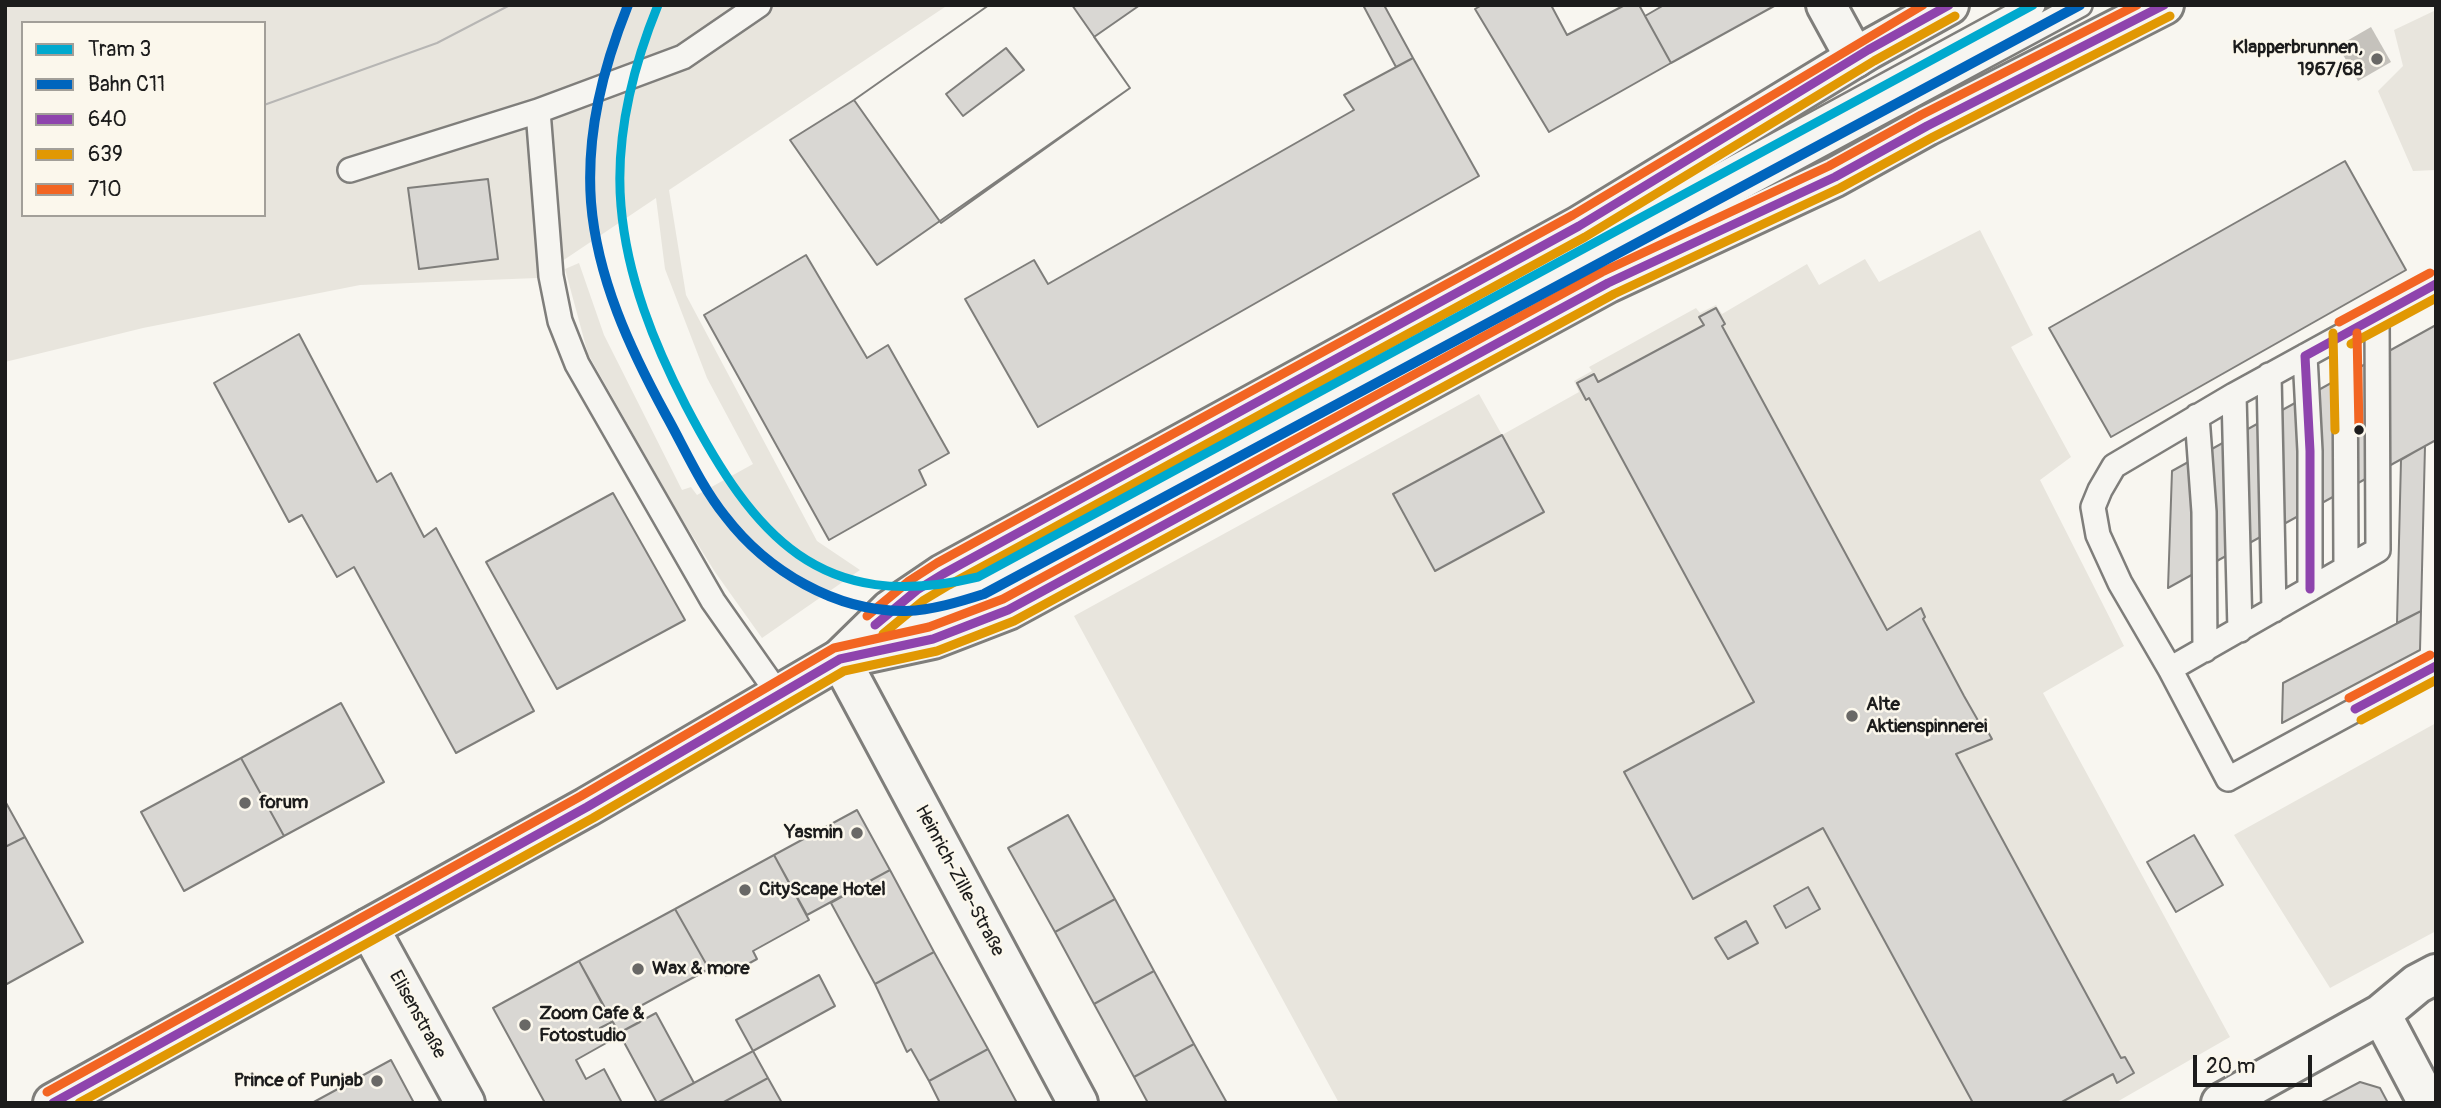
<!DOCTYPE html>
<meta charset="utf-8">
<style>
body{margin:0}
#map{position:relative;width:2441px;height:1108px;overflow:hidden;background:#f8f6f0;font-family:Pangolin,sans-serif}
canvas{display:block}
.frame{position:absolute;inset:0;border:7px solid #1c1c1c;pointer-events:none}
.legend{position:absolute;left:21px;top:21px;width:245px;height:196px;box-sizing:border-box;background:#fbf7ec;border:2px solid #a29f99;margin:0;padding:9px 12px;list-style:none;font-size:21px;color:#1c1c1c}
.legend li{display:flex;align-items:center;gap:14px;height:35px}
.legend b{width:35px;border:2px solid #a29f99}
.scale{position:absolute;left:2193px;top:1055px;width:119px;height:32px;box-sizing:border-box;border:4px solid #1c1c1c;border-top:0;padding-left:9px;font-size:21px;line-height:24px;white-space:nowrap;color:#1c1c1c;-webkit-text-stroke:5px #fbf7ec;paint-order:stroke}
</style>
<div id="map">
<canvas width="2441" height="1108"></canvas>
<div class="frame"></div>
<ul class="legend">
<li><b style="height:9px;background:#00a9ce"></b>Tram 3</li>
<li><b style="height:9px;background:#0065bd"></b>Bahn C11</li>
<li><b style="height:9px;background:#8e44ad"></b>640</li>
<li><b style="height:9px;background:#e19803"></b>639</li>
<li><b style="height:9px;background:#f26522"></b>710</li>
</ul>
<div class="scale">20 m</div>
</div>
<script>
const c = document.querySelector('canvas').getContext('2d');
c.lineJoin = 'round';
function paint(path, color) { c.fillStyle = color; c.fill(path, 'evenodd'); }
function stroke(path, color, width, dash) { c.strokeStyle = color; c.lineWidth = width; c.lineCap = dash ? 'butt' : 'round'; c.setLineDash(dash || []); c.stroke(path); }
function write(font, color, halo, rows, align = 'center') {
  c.font = font + ' Pangolin,sans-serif'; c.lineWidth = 5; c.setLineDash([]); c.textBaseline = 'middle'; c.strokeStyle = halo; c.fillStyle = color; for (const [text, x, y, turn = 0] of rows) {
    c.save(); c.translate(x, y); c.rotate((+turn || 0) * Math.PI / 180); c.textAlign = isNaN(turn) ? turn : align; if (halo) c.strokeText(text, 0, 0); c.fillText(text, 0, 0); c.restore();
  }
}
paint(new Path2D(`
 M 5,5 L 948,5 L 669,190 L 686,295 L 817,541 L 860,570 L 762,638 L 715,572 L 677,511 L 588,354 L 565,269 L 579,263 L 604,335 L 682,490 L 691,487 L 697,495 L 753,464 L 707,378 L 665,269 L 656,198 L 537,278 L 360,285 L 143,328 L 5,362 ZM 23,23 L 264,23 L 264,215 L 23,215 Z
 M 2436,10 L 2436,170 L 2413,171 L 2378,91 L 2403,66 L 2394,30 Z
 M 1980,230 L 2033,335 L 2011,347 L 2071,457 L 2040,480 L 2124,646 L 2043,693 L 2230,1037 L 2115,1103 L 1339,1103 L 1074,616 L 1479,394 L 1502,435 L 1579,392 L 1574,381 L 1592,371 L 1589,367 L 1696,308 L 1700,313 L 1716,305 L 1722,314 L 1807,264 L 1819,285 L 1865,259 L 1879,282 Z
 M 2436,723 L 2436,931 L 2330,988 L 2234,835 Z`), '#e8e5dd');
paint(new Path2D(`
 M 2371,27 L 2391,62 L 2358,81 L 2338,46 Z`), '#c5c2bc');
const building = new Path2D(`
 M 989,5 L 1140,5 L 1094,37 L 1130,88 L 877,265 L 790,140 L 854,100 Z
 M 989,5 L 1072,5 L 1130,88 L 941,223 L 854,100 ZM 1006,48 L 1024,70 L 963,116 L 946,94 Z
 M 1363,5 L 1384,5 L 1413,58 L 1396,67 Z
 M 1482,5 L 1551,5 L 1567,35 L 1625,5 L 1639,5 L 1671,63 L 1549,132 L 1475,9 Z
 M 1664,5 L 1776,5 L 1671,63 L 1645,16 Z
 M 1413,58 L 1479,176 L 1038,427 L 965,299 L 1034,260 L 1048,284 L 1354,110 L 1344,95 Z
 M 2345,161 L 2406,270 L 2111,437 L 2049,328 Z
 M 488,179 L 498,259 L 419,269 L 408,188 Z
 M 806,255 L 867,358 L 888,345 L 949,453 L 919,470 L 926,485 L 829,540 L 704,315 Z
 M 1716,308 L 1725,324 L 1722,326 L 1887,630 L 1921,608 L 1925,617 L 1923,619 L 1964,696 L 1984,731 L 1987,730 L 1992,739 L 1956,754 L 2121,1058 L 2125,1057 L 2134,1073 L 2117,1083 L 2113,1074 L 2060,1103 L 1973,1103 L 1823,828 L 1693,899 L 1624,772 L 1754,702 L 1589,398 L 1586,400 L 1577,383 L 1594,374 L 1598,382 L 1704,325 L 1699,317 Z
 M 2436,325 L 2436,440 L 2168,588 L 2172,471 Z
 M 299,334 L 377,482 L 391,473 L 424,537 L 436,528 L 534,711 L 456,753 L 354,567 L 337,577 L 302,515 L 289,522 L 214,383 Z
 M 1502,435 L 1544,512 L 1435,571 L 1393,494 Z
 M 2425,446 L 2421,611 L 2397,623 L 2401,460 Z
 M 613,493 L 685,620 L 557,689 L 486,562 Z
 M 2421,611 L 2420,650 L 2282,723 L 2283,683 Z
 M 341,703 L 384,782 L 284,836 L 241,758 Z
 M 241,758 L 284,836 L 184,891 L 141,812 Z
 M 5,801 L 25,837 L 5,847 Z
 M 857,810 L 890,870 L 807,915 L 774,855 Z
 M 1068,815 L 1115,899 L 1055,932 L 1008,848 Z
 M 2194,835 L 2223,885 L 2176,912 L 2147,862 Z
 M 25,837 L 83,942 L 5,985 L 5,847 Z
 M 774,855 L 809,920 L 753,951 L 757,959 L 726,976 L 720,963 L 709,969 L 675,909 Z
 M 890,870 L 934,952 L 875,984 L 831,903 Z
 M 1808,887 L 1820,909 L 1786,928 L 1774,906 Z
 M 1115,899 L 1154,971 L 1094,1004 L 1055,932 Z
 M 675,909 L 709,969 L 633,1010 L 640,1022 L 619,1033 L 579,961 Z
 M 1746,921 L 1758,943 L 1728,959 L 1715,938 Z
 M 934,952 L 988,1049 L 929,1081 L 911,1049 L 907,1052 L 875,984 Z
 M 579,961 L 612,1022 L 600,1028 L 608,1042 L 576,1060 L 586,1079 L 604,1069 L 622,1103 L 545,1103 L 493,1008 Z
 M 1154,971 L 1194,1044 L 1134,1077 L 1094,1004 Z
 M 819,975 L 835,1006 L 753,1051 L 736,1020 Z
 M 656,1013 L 694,1083 L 657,1103 L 619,1033 Z
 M 1194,1044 L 1227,1103 L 1148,1103 L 1134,1077 Z
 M 988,1049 L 1017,1103 L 940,1103 L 929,1081 Z
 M 753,1051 L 768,1078 L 722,1103 L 657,1103 Z
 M 391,1060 L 414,1103 L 312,1103 Z
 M 768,1078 L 782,1103 L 722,1103 Z
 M 2360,1082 L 2380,1088 L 2388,1103 L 2320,1103 Z`);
paint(building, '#d9d7d3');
stroke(building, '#7f7e7b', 2);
const service = new Path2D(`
 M 538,111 L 683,57 L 759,5
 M 350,170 L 538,111 L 551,276 L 560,321 L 577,364 L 713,601 L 779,695
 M 2436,284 L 2234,395 L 2114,466 L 2100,490 L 2093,507 L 2098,535 L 2120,583 L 2170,669 L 2228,779 L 2436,666
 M 2345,333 L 2346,568
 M 2305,356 L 2310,451 L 2310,589
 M 2269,375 L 2274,610
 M 2234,395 L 2240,630
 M 2197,416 L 2204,512 L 2205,650
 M 933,604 L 2033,5
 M 897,634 L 984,594 L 1084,542 L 2080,5
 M 2170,669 L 2378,550 L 2377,317`);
const minor = new Path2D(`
 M 1826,5 L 1855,58
 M 840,659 L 1078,1103
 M 369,928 L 465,1103
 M 2381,1014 L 2428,1103
 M 2221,1103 L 2381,1014 L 2417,984 L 2436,974`);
const secondary = new Path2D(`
 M 840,659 L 933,639 L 1008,610 L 1608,283 L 1835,177 L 1927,126 L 2164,5
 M 53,1103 L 587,807 L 840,659 L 890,610 L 943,574 L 1579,226 L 1868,50 L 1949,5`);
stroke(service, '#7f7e7b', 28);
stroke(minor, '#7f7e7b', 44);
stroke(secondary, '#7f7e7b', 44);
stroke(service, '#f6f5f1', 23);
stroke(minor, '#f6f5f1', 38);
stroke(secondary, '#f6f5f1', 38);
stroke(new Path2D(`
 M 264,105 L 437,43 L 510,5`), '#b7b6b4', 2);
stroke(new Path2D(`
 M 2305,356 L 2310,451 L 2310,589
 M 2305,356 L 2436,284
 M 875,625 L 917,590 L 943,574 L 1579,226 L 1868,50 L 1949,5
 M 2355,709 L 2436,666
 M 53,1103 L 587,807 L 840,659 L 933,639 L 1008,610 L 1608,283 L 1835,177 L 1927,126 L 2164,5`), '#8e44ad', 9);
stroke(new Path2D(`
 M 2333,333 L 2335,430
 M 2351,344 L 2436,298
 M 883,634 L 924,600 L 949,585 L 1585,237 L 1874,61 L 1955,16
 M 2361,720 L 2436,680
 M 79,1103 L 593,818 L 844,671 L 937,651 L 1014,621 L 1614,294 L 1840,188 L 1933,137 L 2170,16`), '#e19803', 9);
stroke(new Path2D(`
 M 2339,322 L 2430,273
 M 2357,333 L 2359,430
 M 867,616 L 909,581 L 937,563 L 1573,215 L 1923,5
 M 2349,698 L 2430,655
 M 47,1092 L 581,796 L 834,648 L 929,627 L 1003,599 L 1602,272 L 1829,166 L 1921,115 L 2137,5`), '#f26522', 9);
stroke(new Path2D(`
 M 628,5 C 603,68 586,133 591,202 C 597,278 630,349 666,415 C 685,449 701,486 725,516 C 767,571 836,612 906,611 C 933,610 959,602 984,594 L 2080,5`), '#0065bd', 10);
stroke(new Path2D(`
 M 658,5 C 632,69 615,137 621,206 C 627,277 654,344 686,406 C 754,536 820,615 978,577 L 2033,5`), '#00a9ce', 9);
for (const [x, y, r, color] of [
 [2377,59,7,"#696866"],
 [2359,430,6,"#1c1c1c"],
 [1852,716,7,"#696866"],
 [245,803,7,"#696866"],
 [857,833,7,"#696866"],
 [745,890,7,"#696866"],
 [638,969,7,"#696866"],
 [525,1025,7,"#696866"],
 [377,1081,7,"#696866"]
]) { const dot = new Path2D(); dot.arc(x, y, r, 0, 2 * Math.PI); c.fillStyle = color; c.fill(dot); stroke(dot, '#fbf7ec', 2.5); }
write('bold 19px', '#1c1c1c', '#fbf7ec', [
 ["Klapperbrunnen,",2363,48,"right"],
 ["1967/68",2363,70,"right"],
 ["Alte",1866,705],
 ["Aktienspinnerei",1866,727],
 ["forum",259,803],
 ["Yasmin",843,833,"right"],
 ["CityScape Hotel",759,890],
 ["Wax & more",652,969],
 ["Zoom Cafe &",539,1014],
 ["Fotostudio",539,1036],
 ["Prince of Punjab",363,1081,"right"]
], 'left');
write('19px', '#1c1c1c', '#fbf7ec', [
 ["Heinrich-Zille-Straße",959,881,62],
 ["Elisenstraße",417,1015,61]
]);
</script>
